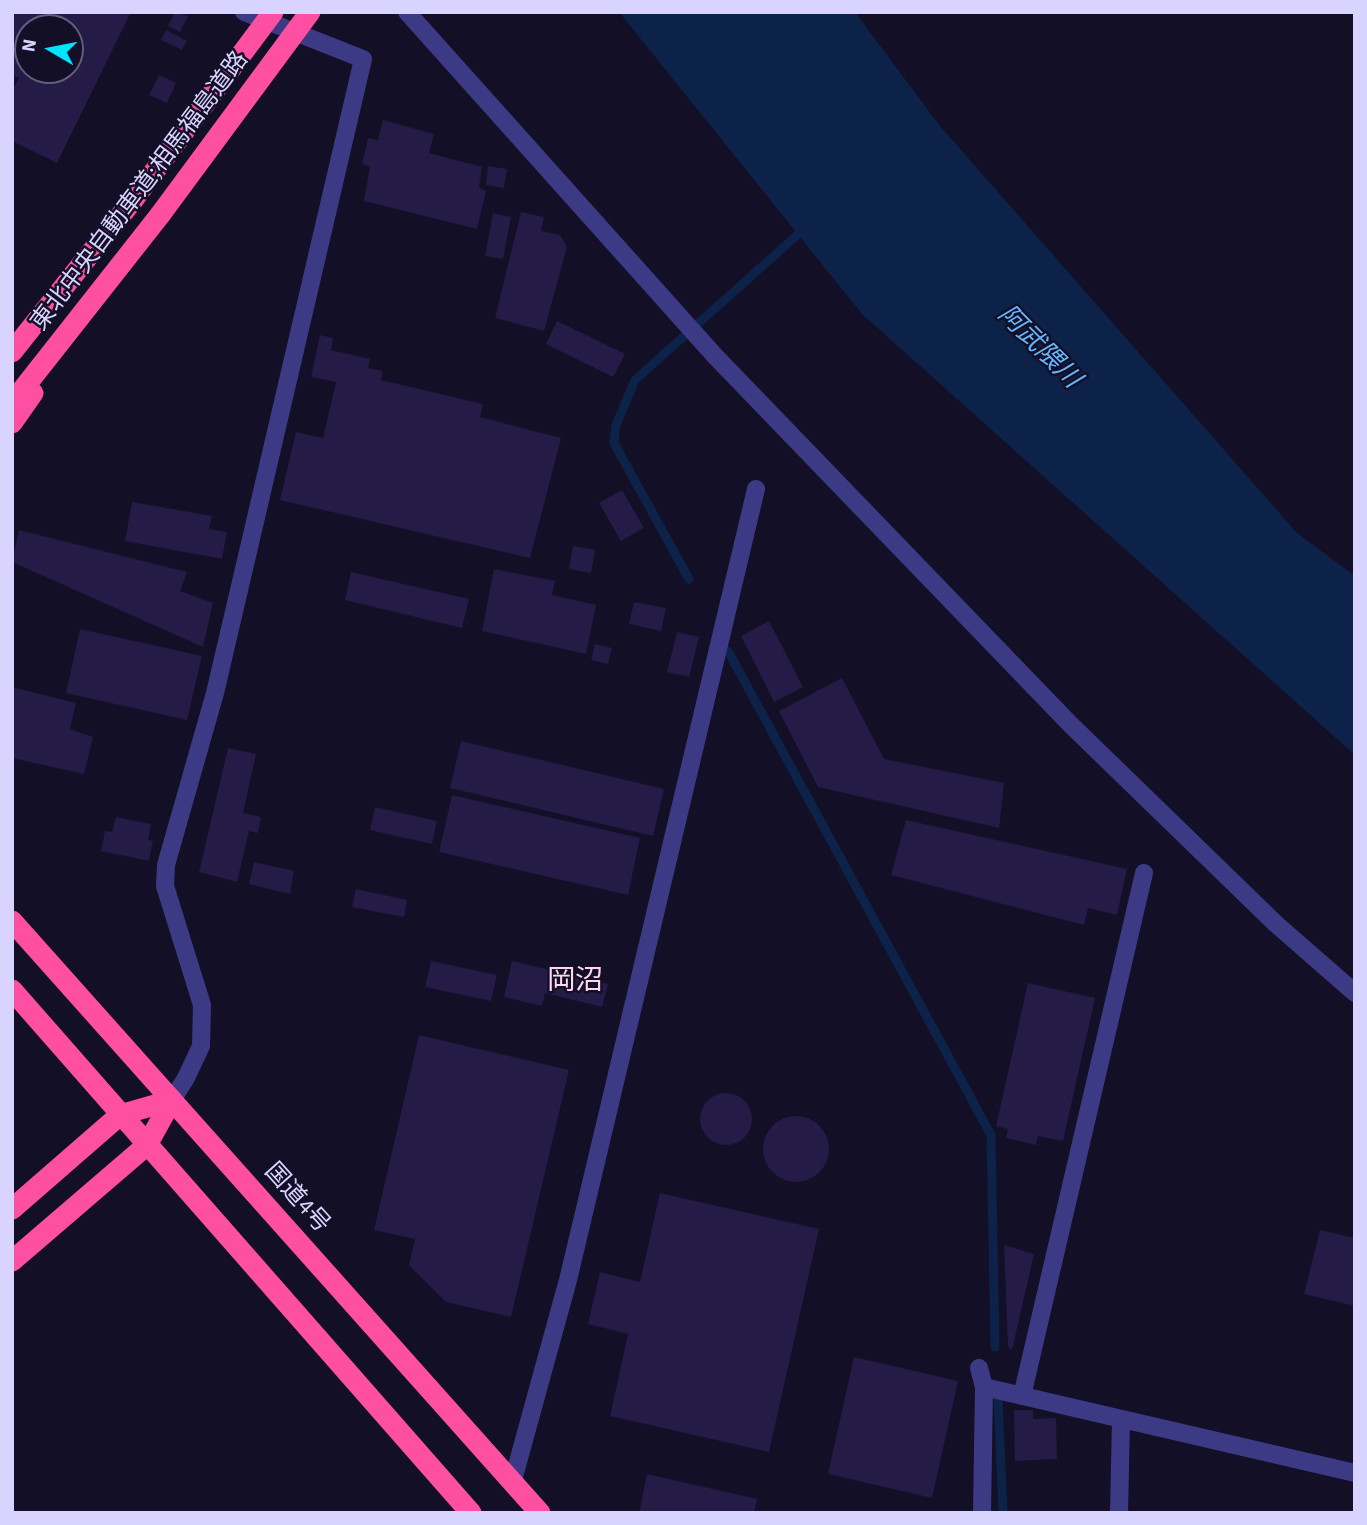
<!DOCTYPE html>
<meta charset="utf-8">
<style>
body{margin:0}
#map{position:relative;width:1367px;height:1525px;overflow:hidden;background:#130f26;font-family:"Source Sans 3",sans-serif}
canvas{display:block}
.frame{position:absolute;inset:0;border:14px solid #d9d4ff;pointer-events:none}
.north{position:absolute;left:14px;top:14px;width:70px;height:70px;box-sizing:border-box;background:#130f26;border:2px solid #625e7d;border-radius:50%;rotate:280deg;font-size:19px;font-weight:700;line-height:28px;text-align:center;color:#d9d4ff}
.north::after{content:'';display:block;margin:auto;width:24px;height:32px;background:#00e5ff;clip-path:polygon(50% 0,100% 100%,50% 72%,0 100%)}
</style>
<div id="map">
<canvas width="1367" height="1525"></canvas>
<div class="frame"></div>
<div class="north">N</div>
</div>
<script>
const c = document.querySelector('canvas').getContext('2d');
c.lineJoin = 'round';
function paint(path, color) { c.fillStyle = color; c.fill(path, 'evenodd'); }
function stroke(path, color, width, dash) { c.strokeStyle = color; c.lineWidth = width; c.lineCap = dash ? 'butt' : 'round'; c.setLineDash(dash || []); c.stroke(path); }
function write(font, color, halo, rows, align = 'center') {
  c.font = font + ' "Source Sans 3","Noto Sans JP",sans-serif'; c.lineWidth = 5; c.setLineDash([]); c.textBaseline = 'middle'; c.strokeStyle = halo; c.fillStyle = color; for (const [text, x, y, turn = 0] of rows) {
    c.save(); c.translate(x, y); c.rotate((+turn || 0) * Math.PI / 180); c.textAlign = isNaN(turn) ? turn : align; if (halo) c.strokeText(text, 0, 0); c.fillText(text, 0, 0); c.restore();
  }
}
paint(new Path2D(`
 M 619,12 L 855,12 L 940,126 L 1297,533 L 1355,576 L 1355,755 L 862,314 Z`), '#0c2248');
stroke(new Path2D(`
 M 689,579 L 614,443 L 616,425 L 635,380 L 805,228
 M 728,651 L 991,1135 L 995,1347
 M 998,1398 L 1003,1513`), '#0c2248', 9);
paint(new Path2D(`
 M 12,12 L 42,12 L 50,16 L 52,12 L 131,12 L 57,163 L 12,141 L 12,91 L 19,78 L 12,75 ZM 28,28 L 70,28 L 70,70 L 28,70 Z
 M 175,12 L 188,16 L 180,32 L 168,26 Z
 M 166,30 L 187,41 L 182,50 L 161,40 Z
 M 159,75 L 176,83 L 167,103 L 149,95 Z
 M 383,120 L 434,134 L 429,153 L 482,167 L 479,187 L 486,191 L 477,229 L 364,201 L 370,167 L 362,164 L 368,138 L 378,140 Z
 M 488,166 L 507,169 L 504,188 L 486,185 Z
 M 521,212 L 544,217 L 541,231 L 560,235 L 567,247 L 544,331 L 495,318 Z
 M 493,213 L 511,217 L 503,259 L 485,256 Z
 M 557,321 L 625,354 L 613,377 L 546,344 Z
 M 320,335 L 333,338 L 331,350 L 370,359 L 368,368 L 383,371 L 381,380 L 483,404 L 480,417 L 561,438 L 530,558 L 280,500 L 296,432 L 323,438 L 336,382 L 311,377 Z
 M 622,490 L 644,528 L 621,541 L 599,503 Z
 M 132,502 L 212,516 L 209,529 L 227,532 L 222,559 L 125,541 Z
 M 19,530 L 187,572 L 180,591 L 213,603 L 203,647 L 12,562 Z
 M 573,546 L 595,550 L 591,573 L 569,569 Z
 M 494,569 L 555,581 L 552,595 L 596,605 L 586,654 L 482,631 Z
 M 351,572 L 469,599 L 462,628 L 345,600 Z
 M 634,602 L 666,608 L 661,631 L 629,624 Z
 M 769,621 L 803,687 L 774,702 L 741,636 Z
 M 80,629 L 202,656 L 187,720 L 66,693 Z
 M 677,632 L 699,637 L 689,677 L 667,672 Z
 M 595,644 L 612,648 L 608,664 L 591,660 Z
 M 842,678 L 884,759 L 1004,783 L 999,828 L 818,787 L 779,711 Z
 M 12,687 L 76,703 L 70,729 L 93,737 L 84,774 L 12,758 Z
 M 461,741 L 664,789 L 653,836 L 450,788 Z
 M 228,748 L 256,754 L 243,813 L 261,817 L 258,833 L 249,831 L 237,882 L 199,872 Z
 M 452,795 L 640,838 L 628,895 L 439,852 Z
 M 375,807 L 437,821 L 432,844 L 370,830 Z
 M 116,817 L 151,824 L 148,840 L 153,841 L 149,861 L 101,851 L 105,831 L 112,832 Z
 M 906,820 L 1127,869 L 1117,915 L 1088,908 L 1084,925 L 891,875 Z
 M 254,862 L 294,871 L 290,894 L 249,884 Z
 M 356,889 L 407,900 L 404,917 L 352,907 Z
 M 431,961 L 497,975 L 491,1001 L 425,987 Z
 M 512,961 L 608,984 L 602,1007 L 545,993 L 542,1006 L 504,997 Z
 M 1028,983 L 1095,998 L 1063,1141 L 1038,1136 L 1036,1145 L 1006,1138 L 1008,1129 L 996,1126 Z
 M 419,1035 L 569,1070 L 511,1317 L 446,1302 L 409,1265 L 415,1239 L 374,1230 Z
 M700 1119a26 26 0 1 1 52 0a26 26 0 1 1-52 0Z
 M763 1149a33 33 0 1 1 66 0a33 33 0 1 1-66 0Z
 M 660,1193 L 819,1229 L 769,1452 L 610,1416 L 628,1334 L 588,1324 L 600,1272 L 640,1282 Z
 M 1320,1230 L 1355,1238 L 1355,1306 L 1304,1294 Z
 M 1004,1245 L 1034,1254 L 1012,1350 L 1008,1347 Z
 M 854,1357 L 958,1381 L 932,1498 L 828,1474 Z
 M 1014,1410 L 1033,1410 L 1033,1419 L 1056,1418 L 1057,1459 L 1015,1461 Z
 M 647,1474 L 757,1499 L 754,1513 L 639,1513 Z`), '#241b47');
stroke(new Path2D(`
 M 407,12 L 715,356 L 1070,724 L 1276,924 L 1355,993
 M 172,1100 L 186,1078 L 201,1046 L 202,1005 L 165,886 L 166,865 L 215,693 L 363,59 L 244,12
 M 979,1368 L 984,1387 L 982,1513
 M 984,1387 L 1355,1473
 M 1022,1396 L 1144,873
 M 513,1480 L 568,1280 L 756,489
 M 1119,1513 L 1121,1419`), '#3d3a85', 18);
stroke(new Path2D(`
 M 12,352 L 133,200
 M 12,403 L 160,215
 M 12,423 L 33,393
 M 12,921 L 540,1513
 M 12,990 L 471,1513
 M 12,1209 L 120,1115 L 172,1100
 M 12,1261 L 147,1145 L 172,1100`), '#ff4fa3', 21);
stroke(new Path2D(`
 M 133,200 L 273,12
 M 160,215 L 310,12`), '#ff4fa3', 21);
write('24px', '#d9d4ff', '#130f26', [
 ["東北中央自動車道;相馬福島道路",141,192,-53],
 ["国道4号",296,1199,48]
]);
write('italic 26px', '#62b6ff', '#130f26', [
 ["阿武隈川",1038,348,45]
]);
write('28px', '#ffd6f0', '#130f26', [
 ["岡沼",575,983]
]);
</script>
